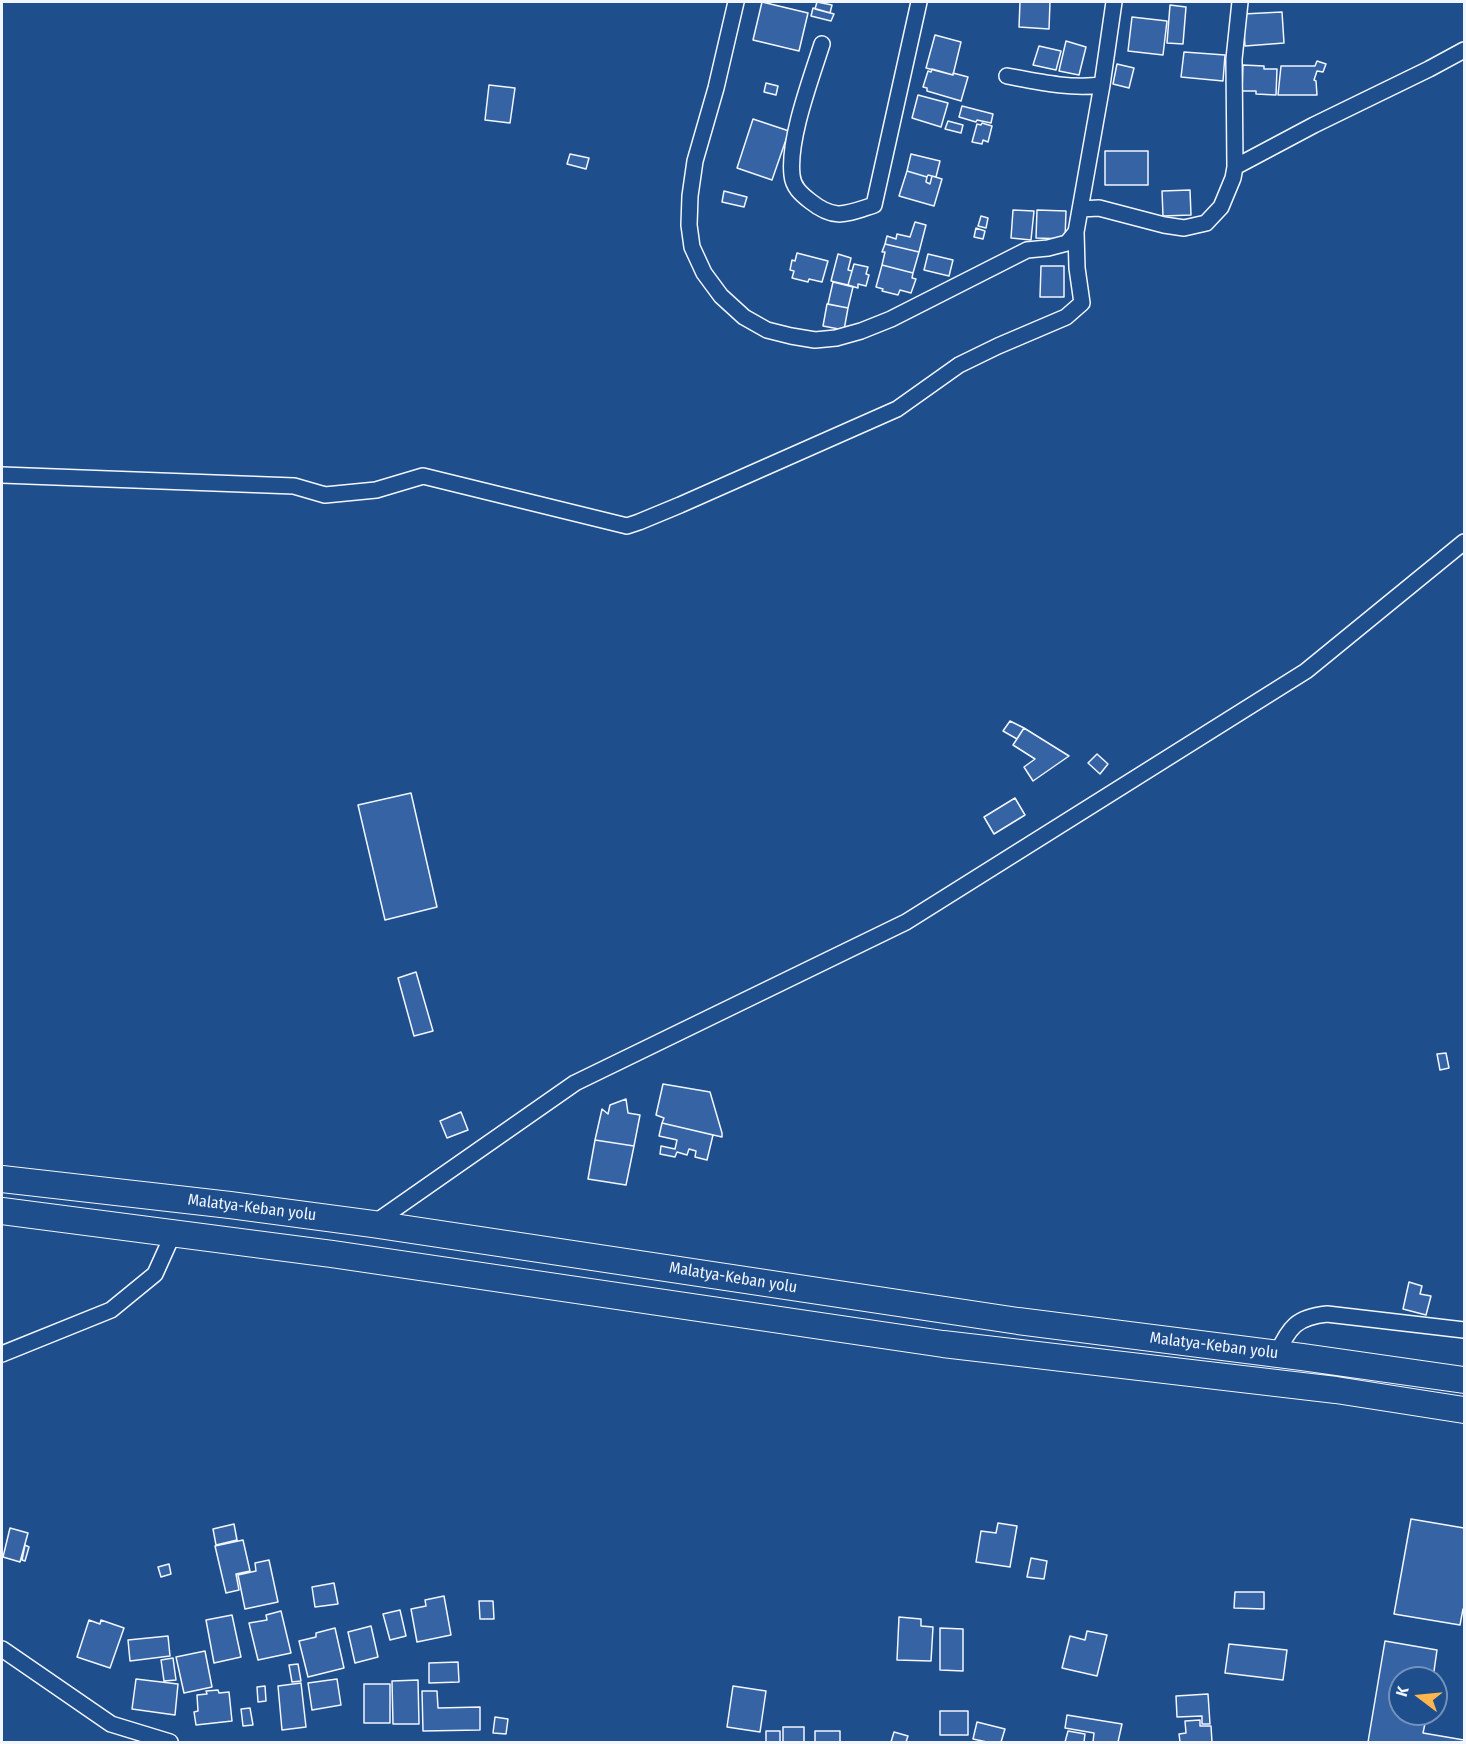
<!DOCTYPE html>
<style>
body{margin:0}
#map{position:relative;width:1466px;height:1744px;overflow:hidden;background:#1f4e8c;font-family:"Fira Sans Condensed",sans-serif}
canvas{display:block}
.frame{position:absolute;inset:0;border:3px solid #f2f6ff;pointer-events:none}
.north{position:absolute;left:1388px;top:1666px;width:60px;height:60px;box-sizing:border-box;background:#1f4e8c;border:2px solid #7391ba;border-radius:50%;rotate:286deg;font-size:16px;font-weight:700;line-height:24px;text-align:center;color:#f2f6ff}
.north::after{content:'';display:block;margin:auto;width:21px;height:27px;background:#ffb74d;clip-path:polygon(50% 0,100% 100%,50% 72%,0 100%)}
</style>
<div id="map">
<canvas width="1466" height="1744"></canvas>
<div class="frame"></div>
<div class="north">K</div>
</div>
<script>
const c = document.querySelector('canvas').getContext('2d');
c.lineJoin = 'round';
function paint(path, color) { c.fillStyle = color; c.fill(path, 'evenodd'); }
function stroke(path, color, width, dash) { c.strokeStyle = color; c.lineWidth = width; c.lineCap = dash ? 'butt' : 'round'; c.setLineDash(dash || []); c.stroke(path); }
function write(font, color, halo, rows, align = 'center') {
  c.font = font + ' "Fira Sans Condensed",sans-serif'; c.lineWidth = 4.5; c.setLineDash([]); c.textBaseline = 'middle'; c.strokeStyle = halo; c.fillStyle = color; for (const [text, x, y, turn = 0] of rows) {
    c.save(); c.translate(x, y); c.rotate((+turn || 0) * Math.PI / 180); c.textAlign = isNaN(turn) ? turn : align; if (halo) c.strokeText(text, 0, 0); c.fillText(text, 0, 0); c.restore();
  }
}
const building = new Path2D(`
 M 762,2 L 808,13 L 799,51 L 753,40 Z
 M 817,2 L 832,5 L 830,13 L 815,9 Z
 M 1020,2 L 1050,2 L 1049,29 L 1019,27 Z
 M 1170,5 L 1186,7 L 1183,44 L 1167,43 Z
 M 813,8 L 834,14 L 831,21 L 811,16 Z
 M 1282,12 L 1284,43 L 1245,46 L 1243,14 Z
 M 1132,17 L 1167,21 L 1163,55 L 1128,51 Z
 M 935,35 L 961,42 L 953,75 L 926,68 Z
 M 1066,41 L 1086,47 L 1079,75 L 1059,71 Z
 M 1039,46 L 1061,51 L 1056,70 L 1033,65 Z
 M 1184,52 L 1225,55 L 1223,81 L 1181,77 Z
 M 1317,61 L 1326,64 L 1323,72 L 1317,71 L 1314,80 L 1316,81 L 1317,95 L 1278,95 L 1281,66 L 1315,66 Z
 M 1117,64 L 1134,68 L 1129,88 L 1113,84 Z
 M 1243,65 L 1264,66 L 1264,69 L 1277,69 L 1276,95 L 1256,94 L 1256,91 L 1242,91 Z
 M 932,69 L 953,75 L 953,73 L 968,77 L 961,101 L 927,91 L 927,88 L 923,87 L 928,71 L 931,72 Z
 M 766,83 L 778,86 L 776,95 L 764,92 Z
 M 489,85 L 515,88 L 510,123 L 485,120 Z
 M 918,95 L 948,103 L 941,127 L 912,118 Z
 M 962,106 L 993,114 L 991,123 L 977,120 L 976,122 L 959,117 Z
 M 753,119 L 789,131 L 772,180 L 737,168 Z
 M 948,121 L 963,125 L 961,133 L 945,129 Z
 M 982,123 L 992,126 L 988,142 L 983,140 L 982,144 L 972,142 L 977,124 L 981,125 Z
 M 1105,151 L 1148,151 L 1148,185 L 1105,185 Z
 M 570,154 L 589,158 L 586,169 L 567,164 Z
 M 911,154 L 940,161 L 936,177 L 928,175 L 927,177 L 907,171 Z
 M 907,171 L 927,177 L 926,182 L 930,184 L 932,176 L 942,179 L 934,206 L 899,196 Z
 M 1190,190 L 1191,215 L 1163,216 L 1162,191 Z
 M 724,191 L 747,197 L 744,207 L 722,202 Z
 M 1013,210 L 1034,211 L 1031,240 L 1011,238 Z
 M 1037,210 L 1066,211 L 1065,239 L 1036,238 Z
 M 981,216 L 988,218 L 986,228 L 978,226 Z
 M 915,222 L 926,225 L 919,252 L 885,244 L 887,236 L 896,239 L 897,234 L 910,237 Z
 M 976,228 L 985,231 L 983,239 L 974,237 Z
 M 885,244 L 919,252 L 913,273 L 882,265 L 885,252 L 882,252 Z
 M 797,253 L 828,261 L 822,282 L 809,279 L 808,282 L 792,278 L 794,271 L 790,270 L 792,260 L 795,261 Z
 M 838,254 L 851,258 L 848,270 L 852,271 L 848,285 L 831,281 Z
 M 928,254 L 953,260 L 949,276 L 924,270 Z
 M 854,264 L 868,267 L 866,274 L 869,275 L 866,286 L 858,284 L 858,288 L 848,285 Z
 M 882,265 L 913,273 L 912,278 L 916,279 L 911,293 L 900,290 L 898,295 L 882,291 L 883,289 L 876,287 Z
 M 1041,266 L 1064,266 L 1064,297 L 1040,297 Z
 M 833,282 L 853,287 L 848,308 L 828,304 Z
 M 827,304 L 848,308 L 844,330 L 823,326 Z
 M 1010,721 L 1024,728 L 1017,739 L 1003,731 Z
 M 1024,728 L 1069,756 L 1033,781 L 1024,767 L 1035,759 L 1013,745 Z
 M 1097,754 L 1108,764 L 1100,774 L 1088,763 Z
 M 411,793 L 437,907 L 385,920 L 358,805 Z
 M 1015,798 L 1025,815 L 994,834 L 984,817 Z
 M 416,972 L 433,1031 L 414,1036 L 398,978 Z
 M 1446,1053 L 1449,1068 L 1440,1070 L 1437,1054 Z
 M 663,1084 L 710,1092 L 722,1133 L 722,1137 L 662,1123 L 664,1118 L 656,1115 Z
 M 626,1099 L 628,1113 L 640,1115 L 634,1146 L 595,1140 L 602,1109 L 608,1114 L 610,1105 Z
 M 461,1112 L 468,1130 L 447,1138 L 440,1121 Z
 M 662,1123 L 713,1135 L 707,1160 L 695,1157 L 696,1151 L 689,1149 L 687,1155 L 677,1152 L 675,1157 L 660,1154 L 661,1146 L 675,1149 L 677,1140 L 659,1136 Z
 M 595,1140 L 634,1146 L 626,1185 L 588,1179 Z
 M 1409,1282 L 1422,1286 L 1420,1294 L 1431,1296 L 1426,1315 L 1403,1309 Z
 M 1411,1519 L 1464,1528 L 1464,1609 L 1463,1609 L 1460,1625 L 1394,1614 Z
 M 998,1523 L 1017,1526 L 1010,1567 L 976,1562 L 981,1531 L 996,1533 Z
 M 234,1524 L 237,1540 L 216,1545 L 213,1529 Z
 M 10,1528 L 28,1533 L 20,1562 L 3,1557 Z
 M 243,1540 L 250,1571 L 236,1574 L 239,1590 L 226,1593 L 215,1546 Z
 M 25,1545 L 29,1547 L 25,1561 L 22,1560 Z
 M 1031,1558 L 1047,1561 L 1044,1579 L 1027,1577 Z
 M 269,1560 L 278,1602 L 245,1609 L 238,1575 L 256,1571 L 255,1563 Z
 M 169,1564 L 171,1574 L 161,1577 L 158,1567 Z
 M 334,1583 L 338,1604 L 315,1607 L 312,1587 Z
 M 1235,1592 L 1264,1592 L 1264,1609 L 1234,1608 Z
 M 444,1596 L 451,1635 L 417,1642 L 411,1609 L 426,1606 L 425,1600 Z
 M 479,1601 L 493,1601 L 494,1619 L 480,1619 Z
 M 400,1610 L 406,1636 L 390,1640 L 383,1614 Z
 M 281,1611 L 291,1653 L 258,1660 L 249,1623 L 267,1620 L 266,1615 Z
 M 232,1615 L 241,1657 L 214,1663 L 206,1620 Z
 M 899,1617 L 921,1619 L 921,1626 L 933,1627 L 931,1661 L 897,1660 Z
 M 89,1620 L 100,1624 L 101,1620 L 124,1628 L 110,1668 L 77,1657 Z
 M 371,1626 L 378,1657 L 355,1663 L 348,1632 Z
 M 335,1628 L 344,1668 L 308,1677 L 299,1641 L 316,1637 L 316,1633 Z
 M 940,1628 L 963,1629 L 963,1671 L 940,1670 Z
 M 1087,1631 L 1107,1635 L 1097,1676 L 1062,1668 L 1070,1636 L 1085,1640 Z
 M 168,1636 L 170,1656 L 130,1661 L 128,1640 Z
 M 1385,1641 L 1437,1650 L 1433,1678 L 1400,1678 L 1400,1714 L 1427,1714 L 1423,1733 L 1464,1740 L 1464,1742 L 1368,1742 Z
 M 1229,1644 L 1287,1650 L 1283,1680 L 1225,1673 Z
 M 205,1651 L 212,1687 L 184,1693 L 176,1657 Z
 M 173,1658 L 176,1680 L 164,1681 L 161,1660 Z
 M 458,1662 L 459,1682 L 429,1683 L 429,1663 Z
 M 298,1664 L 301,1681 L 292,1682 L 289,1665 Z
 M 136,1679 L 178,1684 L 175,1715 L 132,1709 Z
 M 337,1679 L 341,1705 L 312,1710 L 308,1683 Z
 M 418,1680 L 419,1724 L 393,1724 L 392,1681 Z
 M 301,1683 L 306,1727 L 282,1730 L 278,1686 Z
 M 364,1684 L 390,1684 L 390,1723 L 364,1723 Z
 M 265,1686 L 266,1701 L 258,1702 L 257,1687 Z
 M 733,1686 L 766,1691 L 760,1732 L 727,1727 Z
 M 218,1690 L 219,1693 L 229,1692 L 232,1721 L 196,1725 L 194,1712 L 198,1711 L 197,1695 L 207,1694 L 206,1691 Z
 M 422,1691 L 437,1691 L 438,1708 L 480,1707 L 480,1730 L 423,1731 Z
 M 1208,1694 L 1210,1724 L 1202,1724 L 1202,1716 L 1177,1717 L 1176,1696 Z
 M 250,1708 L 253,1725 L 243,1726 L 241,1709 Z
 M 940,1711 L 968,1711 L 968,1735 L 940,1735 Z
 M 1067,1715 L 1122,1724 L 1118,1742 L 1093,1742 L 1094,1733 L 1065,1728 Z
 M 495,1717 L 508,1719 L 506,1734 L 493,1733 Z
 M 1200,1720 L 1200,1726 L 1211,1726 L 1212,1742 L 1180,1742 L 1179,1734 L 1186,1733 L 1185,1721 Z
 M 977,1722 L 1005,1729 L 1001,1742 L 987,1742 L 973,1739 Z
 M 783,1727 L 804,1727 L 804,1742 L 783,1742 Z
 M 766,1731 L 780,1731 L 780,1742 L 766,1742 Z
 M 815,1731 L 840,1731 L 840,1742 L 815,1742 Z
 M 1068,1731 L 1085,1734 L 1084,1742 L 1065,1742 Z
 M 894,1732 L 908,1736 L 906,1742 L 891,1742 Z`);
paint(building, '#3563a3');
stroke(building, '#f2f6ff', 1.5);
const minor = new Path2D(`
 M 736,2 L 716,88 L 695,161 L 690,196 L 689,225 L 692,247 L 704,273 L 721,296 L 744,317 L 767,330 L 791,336 L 815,340 L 836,338 L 861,331 L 891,319 L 1027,250 L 1048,248 L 1067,243 L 1076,232
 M 822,44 C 811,79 788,139 792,175 C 793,187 801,194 810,201 C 835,221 846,214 874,205 L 919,2
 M 1007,76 C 1039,82 1069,89 1102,85
 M 1235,167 L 1314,125 L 1429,69 L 1464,50
 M 1080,209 L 1099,208 L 1164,225 L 1184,228 L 1206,223 L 1221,207 L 1233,178 L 1235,167 L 1234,59 L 1240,2
 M 2,475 L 294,486 L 325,495 L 376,490 L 423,476 L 627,526 L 639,522 L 680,505 L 897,409 L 959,365 L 998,346 L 1066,317 L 1082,303 L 1077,268 L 1076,232 L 1102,85 L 1114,2
 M 373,1224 L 575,1083 L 906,922 L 1306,671 L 1464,542
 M 2,1354 L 111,1310 L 155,1274 L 173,1234
 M 1277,1354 C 1289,1327 1297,1317 1327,1314 L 1464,1330
 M 2,1649 L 111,1724 L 170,1742`);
const trunk = new Path2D(`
 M 2,1179 L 230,1205 L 373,1224 L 1018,1321 L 1302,1357 L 1464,1380
 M 2,1211 L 332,1254 L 943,1344 L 1336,1390 L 1464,1410`);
stroke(minor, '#f2f6ff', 18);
stroke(trunk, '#f2f6ff', 28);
stroke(minor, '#1f4e8c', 15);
stroke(trunk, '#1f4e8c', 26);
write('16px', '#f2f6ff', '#1f4e8c', [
 ["Malatya-Keban yolu",252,1208,7],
 ["Malatya-Keban yolu",733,1278,9],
 ["Malatya-Keban yolu",1214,1346,7]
]);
</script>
